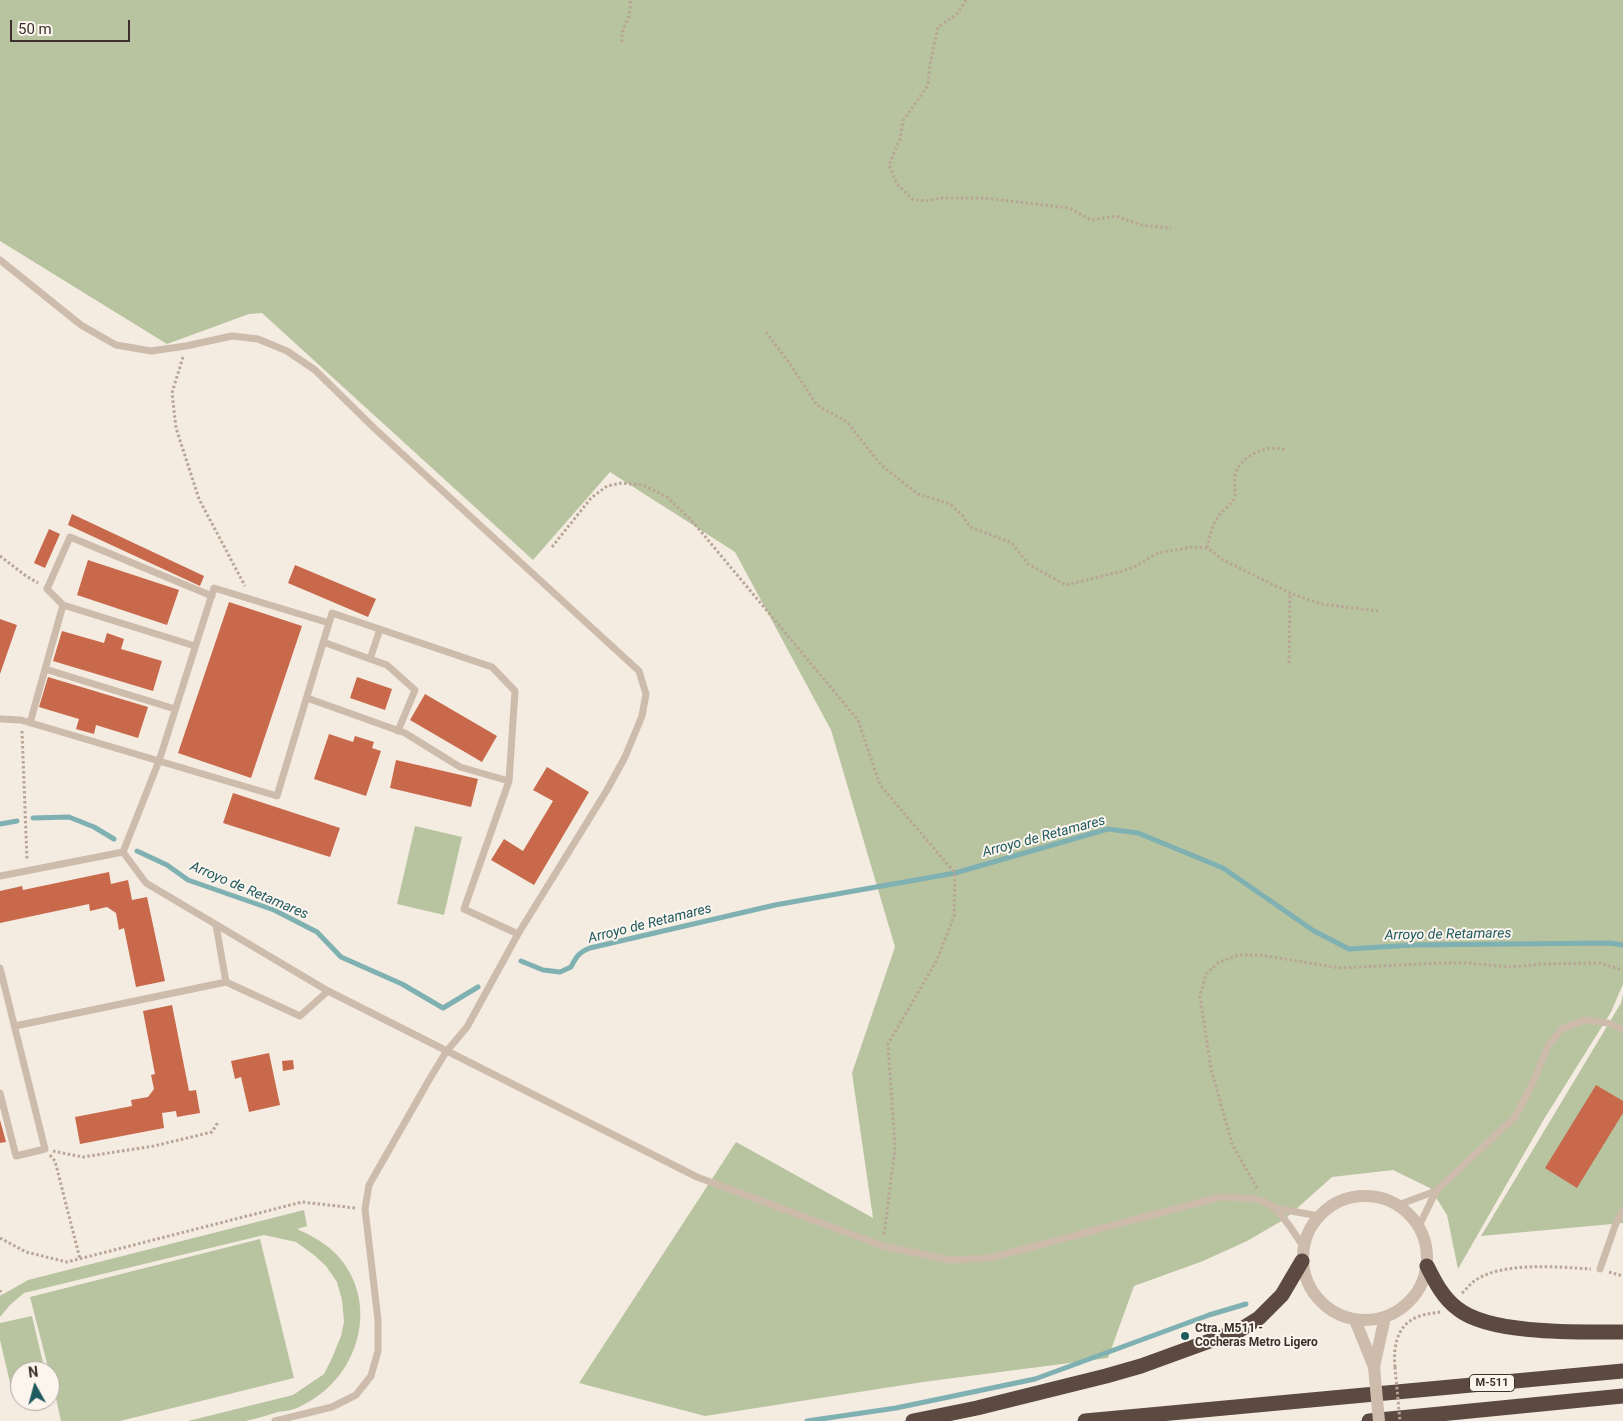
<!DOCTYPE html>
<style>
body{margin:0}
#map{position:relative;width:1623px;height:1421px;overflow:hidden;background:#f4ebe1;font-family:Roboto,sans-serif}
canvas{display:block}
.north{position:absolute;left:10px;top:1361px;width:50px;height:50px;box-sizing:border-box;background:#fbf5ee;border:1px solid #aea6a0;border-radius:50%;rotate:353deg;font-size:14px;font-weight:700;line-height:20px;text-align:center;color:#3b302b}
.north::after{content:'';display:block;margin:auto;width:18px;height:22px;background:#1f5a5e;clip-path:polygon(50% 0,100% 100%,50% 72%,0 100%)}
.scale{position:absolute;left:10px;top:20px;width:120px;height:22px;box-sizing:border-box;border:2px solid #3b302b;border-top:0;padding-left:6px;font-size:15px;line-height:18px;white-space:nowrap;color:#3b302b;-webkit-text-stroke:4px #fbf5ee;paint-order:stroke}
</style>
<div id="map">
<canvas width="1623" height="1421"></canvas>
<div class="north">N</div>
<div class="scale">50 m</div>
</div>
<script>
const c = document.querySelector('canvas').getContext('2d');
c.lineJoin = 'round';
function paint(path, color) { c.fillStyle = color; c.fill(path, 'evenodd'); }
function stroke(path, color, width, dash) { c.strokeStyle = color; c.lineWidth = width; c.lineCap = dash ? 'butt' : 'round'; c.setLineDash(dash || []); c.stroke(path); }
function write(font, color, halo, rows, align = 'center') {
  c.font = font + ' Roboto,sans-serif'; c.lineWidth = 4; c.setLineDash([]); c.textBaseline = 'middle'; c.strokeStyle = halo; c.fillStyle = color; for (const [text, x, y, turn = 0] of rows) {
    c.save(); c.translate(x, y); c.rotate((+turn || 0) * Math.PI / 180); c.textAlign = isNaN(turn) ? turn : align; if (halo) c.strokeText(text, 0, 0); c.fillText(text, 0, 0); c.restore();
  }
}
paint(new Path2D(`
 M 0,0 L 1623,0 L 1623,984 L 1611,1012 L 1544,1119 L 1458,1269 L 1447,1215 L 1430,1188 L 1393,1170 L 1332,1177 L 1285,1219 L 1247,1241 L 1203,1261 L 1134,1286 L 1108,1358 L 923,1382 L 705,1416 L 579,1383 L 736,1142 L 873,1218 L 852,1073 L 895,947 L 831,730 L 735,552 L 610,472 L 533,560 L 262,313 L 249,314 L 167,344 L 0,241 Z
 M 415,826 L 462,837 L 444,915 L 397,904 Z
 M 1623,995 L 1623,1223 L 1481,1236 L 1621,1003 Z
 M 304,1210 L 307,1226 L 297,1229 C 310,1235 322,1241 333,1251 C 383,1299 360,1379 301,1406 C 294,1410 286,1411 278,1412 C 267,1415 256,1419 245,1421 C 227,1421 206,1421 188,1421 L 293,1395 L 324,1374 L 332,1358 L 341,1336 L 344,1322 L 342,1300 L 337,1282 L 326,1266 L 314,1255 L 296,1242 L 264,1235 L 24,1293 L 10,1305 L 0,1317 L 0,1296 L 28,1280 Z
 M 260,1239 L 294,1378 L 120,1421 L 61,1421 L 50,1371 L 49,1371 L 30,1297 Z
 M 32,1316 L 45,1371 L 20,1371 L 20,1385 L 11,1387 L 0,1340 L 0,1323 Z`), '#b8c4a0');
stroke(new Path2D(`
 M 33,818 L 69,817 L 94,827 L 114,839
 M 0,824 L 17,821
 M 137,851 L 167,865 L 188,880 L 274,910 L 317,932 L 341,957 L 402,984 L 443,1008 L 478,987
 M 521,961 L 543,970 L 560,972 L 571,967 C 576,957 579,952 590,948 L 775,905 L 955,873 L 1108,829 L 1138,833 L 1223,868 L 1314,931 L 1349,949 L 1413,945 L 1610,943 L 1623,945
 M 807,1421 L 896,1408 L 1035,1379 L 1209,1315 L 1246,1304`), '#7fb0b2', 5);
paint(new Path2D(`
 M 72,514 L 204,576 L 200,586 L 68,525 Z
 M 49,529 L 60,534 L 45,568 L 34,563 Z
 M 88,560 L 179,590 L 167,625 L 77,595 Z
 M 295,565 L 376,599 L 368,617 L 288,583 Z
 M 229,602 L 302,626 L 251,778 L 178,753 Z
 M 0,619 L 17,625 L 0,674 Z
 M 62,631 L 104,643 L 107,633 L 124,639 L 121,649 L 162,661 L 153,691 L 53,661 Z
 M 48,677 L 148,707 L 138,738 L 96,725 L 94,734 L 76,729 L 79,719 L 39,707 Z
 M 357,677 L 392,689 L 385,710 L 350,698 Z
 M 425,694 L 497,736 L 482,762 L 410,720 Z
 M 329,734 L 353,742 L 355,736 L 374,742 L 372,748 L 381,751 L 366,796 L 314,779 Z
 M 396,760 L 478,779 L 471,807 L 390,788 Z
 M 547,767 L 589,792 L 534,885 L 491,860 L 504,839 L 523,851 L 553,801 L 533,790 Z
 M 233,793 L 340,828 L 330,857 L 223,823 Z
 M 109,872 L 111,884 L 128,880 L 132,900 L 147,897 L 165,981 L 136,987 L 124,928 L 119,930 L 116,913 L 107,907 L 90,911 L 89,904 L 0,923 L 0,891 L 22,886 L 23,890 Z
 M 172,1005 L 189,1091 L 196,1090 L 200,1113 L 177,1117 L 176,1111 L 162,1113 L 164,1128 L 80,1144 L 75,1117 L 132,1106 L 131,1100 L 148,1097 L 154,1089 L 151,1075 L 155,1074 L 143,1011 Z
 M 269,1053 L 280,1105 L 249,1112 L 241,1077 L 235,1079 L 231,1061 Z
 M 293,1060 L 294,1069 L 283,1071 L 282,1061 Z
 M 1596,1085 L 1623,1101 L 1623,1113 L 1577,1188 L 1545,1168 Z
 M 0,1120 L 6,1142 L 0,1143 Z`), '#c8694b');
stroke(new Path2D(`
 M 966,0 L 957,14 L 938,27 L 930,64 L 928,85 L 903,121 L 900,139 L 889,165 L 897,184 L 912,199 L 925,201 L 943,198 L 984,198 L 1069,208 L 1091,220 L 1116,216 L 1141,225 L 1171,228
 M 622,42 L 622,33 L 629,16 L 631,0
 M 766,332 L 790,364 L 817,405 L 847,422 L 881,465 L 918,494 L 950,504 L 962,515 L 970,527 L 1012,543 L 1028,564 L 1066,585 L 1119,572 L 1134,567 L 1158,553 L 1192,547 L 1207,548 L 1223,560 L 1290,593 L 1321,604 L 1378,611
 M 183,357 L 172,393 L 176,428 L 199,499 L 245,586
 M 552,547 L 591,498 L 607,486 L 622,483 L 643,485 L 667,497 L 693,522 L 858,720 L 880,785 L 955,873 L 954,916 L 937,960 L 888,1044 L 895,1148 L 884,1235
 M 1207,548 C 1210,535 1212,524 1221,513 C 1225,508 1232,504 1234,499 C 1237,491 1233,483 1235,475 C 1238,460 1259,448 1274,448 C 1277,448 1282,449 1285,450
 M 0,556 L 26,576 L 38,583
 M 1289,663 L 1290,593
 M 22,731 L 27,860
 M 53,1151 L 83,1157 L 154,1146 L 212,1132 L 218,1122
 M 50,1155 L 55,1161 L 80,1259
 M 1257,1188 L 1232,1144 L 1211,1069 L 1200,996 L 1206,974 L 1219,962 L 1239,955 L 1260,955 L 1340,968 L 1439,963 L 1468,963 L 1510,967 L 1540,964 L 1599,963 L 1623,970
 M 0,1238 L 26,1252 L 67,1262 L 302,1202 L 355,1208
 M 1609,1272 L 1623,1276
 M 0,1290 L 1,1295
 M 1462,1293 C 1466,1290 1469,1285 1473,1282 C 1500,1261 1558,1267 1591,1269
 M 1395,1367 C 1393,1347 1397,1325 1417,1317 C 1425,1314 1433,1313 1441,1312`), '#b9a596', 3, [2.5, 2.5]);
stroke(new Path2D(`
 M 0,260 L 81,325 L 116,345 L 151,351 L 186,346 L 232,336 L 258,339 L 287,351 L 315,370 L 374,428 L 639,671 L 646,694 L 642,716 L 625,757 L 607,790 L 518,934 L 467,1027 L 446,1052 L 429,1080 L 369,1185 L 365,1209 L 378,1320 L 378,1351 L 371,1376 L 356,1395 L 332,1407 L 275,1421
 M 323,642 L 387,665 L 415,690 L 398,731
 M 195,646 L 63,605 L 47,589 L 70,537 L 212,596
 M 370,659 L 380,629
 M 45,669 L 175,709
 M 307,698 L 405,733 L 460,767 L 509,781 L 515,691 L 492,667 L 332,613 L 329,623
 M 0,719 L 21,720 L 277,796 L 329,623 L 214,588 L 159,761 L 123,852 L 0,876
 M 30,723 L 63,605
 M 509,781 L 464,909 L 518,934
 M 123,852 L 146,883 L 328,991 L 697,1177 L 883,1246 L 950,1260 L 990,1258 L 1220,1197 C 1235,1198 1253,1196 1267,1203 C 1280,1209 1295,1234 1303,1246
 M 216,925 L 226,982
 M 0,968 L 45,1149 L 16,1156 L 0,1093
 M 15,1026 L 226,982 L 300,1016 L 328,991
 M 1398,1205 L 1436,1191
 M 1275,1208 L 1319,1216
 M 1419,1226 L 1436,1191 L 1515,1117 L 1531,1087 L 1548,1046 L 1562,1029 L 1584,1020 L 1608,1023 L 1623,1029
 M 1600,1269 L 1616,1223 L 1623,1211`), '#cdbbac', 7);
stroke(new Path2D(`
 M1303 1258a62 62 0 1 1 124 0a62 62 0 1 1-124 0Z
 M 1355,1320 L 1374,1367
 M 1374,1367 L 1385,1317`), '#cdbbac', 12);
stroke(new Path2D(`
 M 1427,1266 C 1435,1282 1443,1298 1458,1309 C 1491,1335 1581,1332 1623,1332
 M 913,1421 L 977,1408 L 1106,1376 L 1141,1366 L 1240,1330 L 1259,1318 L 1282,1295 L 1302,1261
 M 1085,1421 L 1623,1371
 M 1369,1421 L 1623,1396`), '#5c4a42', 15);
stroke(new Path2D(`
 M 1395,1367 L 1400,1421`), '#b9a596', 3, [2.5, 2.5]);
stroke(new Path2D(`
 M 1374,1367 L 1379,1421`), '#cdbbac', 12);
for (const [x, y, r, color] of [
 [1185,1336,5,"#1f5a5e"]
]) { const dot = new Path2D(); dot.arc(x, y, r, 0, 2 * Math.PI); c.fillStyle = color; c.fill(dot); stroke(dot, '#fbf5ee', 2); }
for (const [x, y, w] of [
 [1492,1383,45]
]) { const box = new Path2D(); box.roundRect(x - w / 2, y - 8.5, w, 17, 4); c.fillStyle = '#fbf5ee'; c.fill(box); stroke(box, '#3b302b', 1); }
write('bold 11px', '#3b302b', null, [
 ["M-511",1492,1383]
]);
write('bold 12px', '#3b302b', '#fbf5ee', [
 ["Ctra. M511 -",1195,1329],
 ["Cocheras Metro Ligero",1195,1343]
], 'left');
write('italic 14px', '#1f5a5e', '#fbf5ee', [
 ["Arroyo de Retamares",1044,837,-15],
 ["Arroyo de Retamares",249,891,23],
 ["Arroyo de Retamares",650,924,-14],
 ["Arroyo de Retamares",1448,935,-1]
]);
</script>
